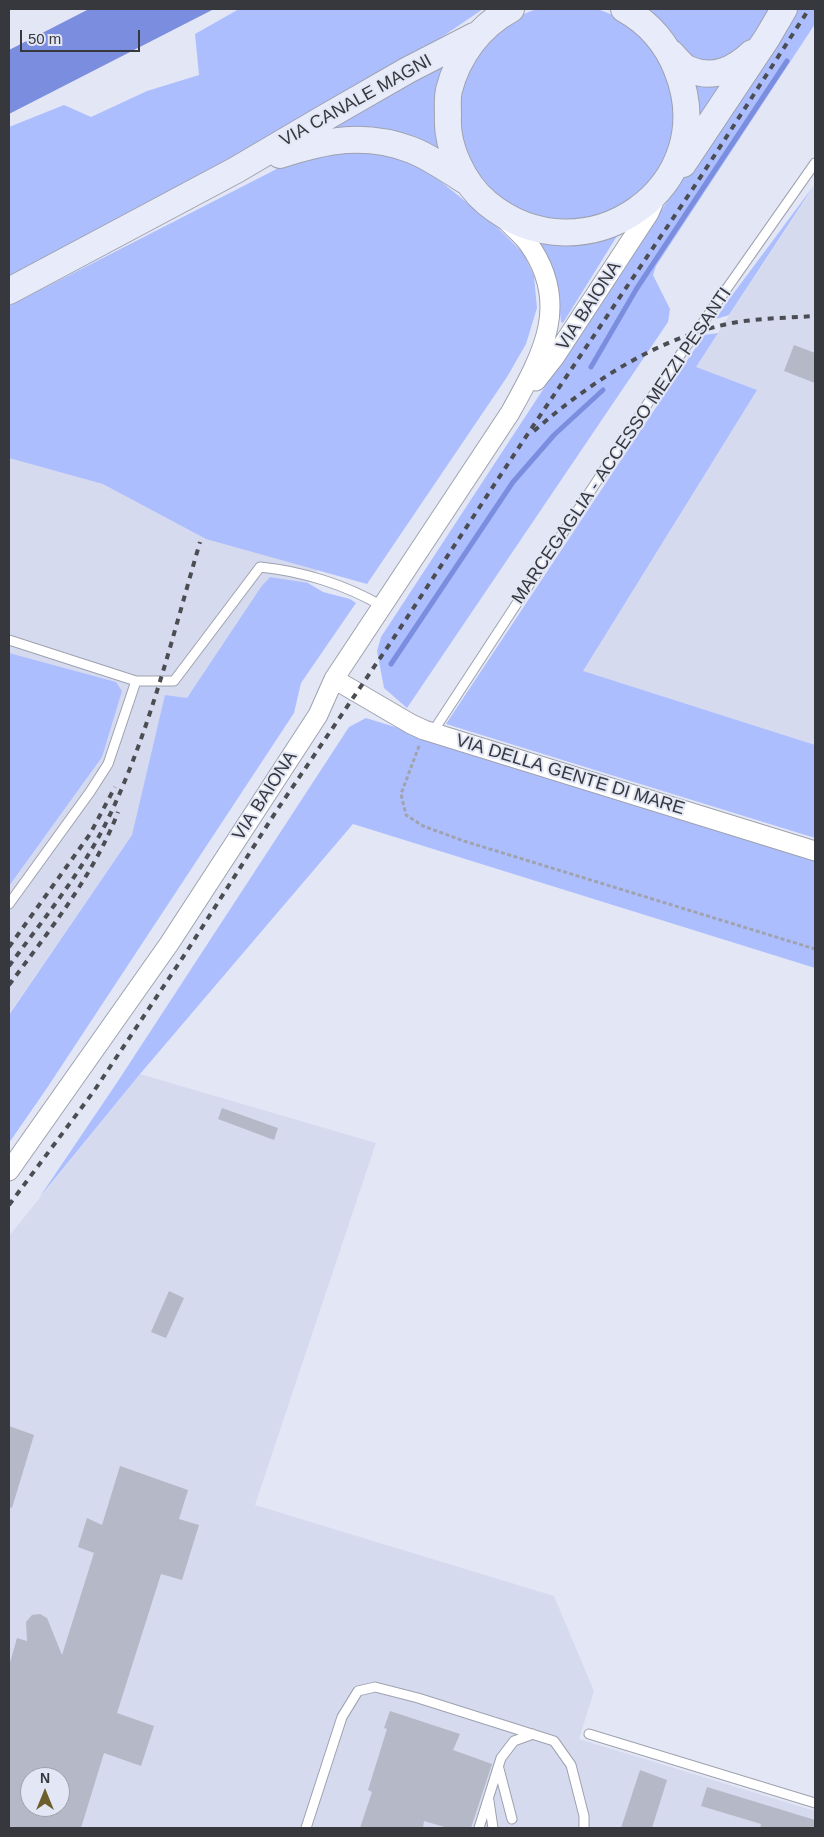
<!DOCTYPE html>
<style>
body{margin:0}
#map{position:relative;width:824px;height:1837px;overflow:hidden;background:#e3e7f5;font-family:Arial,sans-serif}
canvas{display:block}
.frame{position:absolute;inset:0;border:10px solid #36383d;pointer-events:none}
.north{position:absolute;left:20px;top:1767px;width:50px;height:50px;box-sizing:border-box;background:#e3e7f5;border:1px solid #9ea1ab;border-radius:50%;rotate:0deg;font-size:14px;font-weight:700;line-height:20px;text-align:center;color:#36383d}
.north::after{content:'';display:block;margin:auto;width:18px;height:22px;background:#6d5f2c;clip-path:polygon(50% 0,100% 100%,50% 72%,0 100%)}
.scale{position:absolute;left:20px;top:30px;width:120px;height:22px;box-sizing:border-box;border:2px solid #36383d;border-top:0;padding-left:6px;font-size:15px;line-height:18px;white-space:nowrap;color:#36383d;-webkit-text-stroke:4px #e3e7f5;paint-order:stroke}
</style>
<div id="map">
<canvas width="824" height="1837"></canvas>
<div class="frame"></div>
<div class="north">N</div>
<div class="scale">50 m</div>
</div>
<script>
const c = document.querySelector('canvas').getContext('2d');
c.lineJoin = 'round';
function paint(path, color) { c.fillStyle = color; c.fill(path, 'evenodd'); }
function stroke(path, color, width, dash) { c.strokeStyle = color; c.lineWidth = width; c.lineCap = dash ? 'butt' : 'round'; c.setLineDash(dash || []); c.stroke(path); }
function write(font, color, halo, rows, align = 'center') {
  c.font = font + ' Arial,sans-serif'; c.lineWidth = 4; c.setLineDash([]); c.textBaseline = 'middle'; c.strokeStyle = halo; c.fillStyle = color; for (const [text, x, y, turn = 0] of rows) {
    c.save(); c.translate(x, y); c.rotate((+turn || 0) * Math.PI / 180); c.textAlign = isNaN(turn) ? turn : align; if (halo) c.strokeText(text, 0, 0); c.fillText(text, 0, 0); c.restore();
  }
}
paint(new Path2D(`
 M 815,185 L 815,820 L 505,722 L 581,541 Z
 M 9,353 L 374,489 L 132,835 L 9,1014 Z
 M 140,1074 L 376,1143 L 255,1505 L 554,1596 L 594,1691 L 579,1739 L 815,1811 L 815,1828 L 9,1828 L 9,1236 ZM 30,1777 L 60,1777 L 60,1807 L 30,1807 Z`), '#d5daef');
paint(new Path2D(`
 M459 113a108 108 0 1 1 216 0a108 108 0 1 1-216 0Z
 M 239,9 L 483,9 L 405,62 L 266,143 L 9,278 L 9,127 L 64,105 L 91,117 L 147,91 L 199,75 L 195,34 Z
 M 644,9 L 770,9 L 747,45 L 719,61 L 696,63 Z
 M 796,9 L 815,9 L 815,24 L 656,266 L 653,275 L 670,309 L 668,322 L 407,708 L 384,688 L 377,651 L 381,637 L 616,278 Z
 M 453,51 L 451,163 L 326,131 Z
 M 727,82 L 694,136 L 689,83 Z
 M 371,149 L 411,160 L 435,177 L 494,224 L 523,253 L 534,276 L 537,308 L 526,344 L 507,377 L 367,584 L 206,539 L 103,484 L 9,458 L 9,306 L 302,156 Z
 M 815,184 L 729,315 L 716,319 L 727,302 Z
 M 622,228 L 563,323 L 561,322 C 558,289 554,261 532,236 Z
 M 718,333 L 696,367 L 757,390 L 583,671 L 815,745 L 815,838 L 446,724 L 704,335 Z
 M 270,577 L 308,583 L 323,592 L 350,599 L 356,603 L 301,683 L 294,713 L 47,1088 L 9,1143 L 9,1015 L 132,835 L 165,695 L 187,698 L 261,587 Z
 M 9,653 L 116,682 L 122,691 L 102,757 L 9,886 Z
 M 366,718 L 815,858 L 815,968 L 353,824 L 140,1074 L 39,1198 L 118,1081 L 349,727 Z`), '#adbeff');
paint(new Path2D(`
 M 89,9 L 214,9 L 9,114 L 9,50 Z`), '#7b8ddf');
stroke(new Path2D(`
 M 591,367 L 637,288 L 787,61
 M 391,664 L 513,482 L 554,435 L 603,390`), '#7b8ddf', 5);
paint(new Path2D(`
 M 794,345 L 815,353 L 815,383 L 784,371 Z
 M 222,1108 L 278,1128 L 274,1140 L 218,1119 Z
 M 169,1291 L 184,1298 L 166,1338 L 151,1332 Z
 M 9,1426 L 34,1435 L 12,1508 L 9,1507 Z
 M 120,1466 L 188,1490 L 179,1519 L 199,1525 L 182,1580 L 161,1574 L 117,1713 L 154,1726 L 141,1766 L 104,1753 L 81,1828 L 9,1828 L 9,1666 L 17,1638 L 27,1641 L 26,1622 L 32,1615 L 40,1614 L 47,1618 L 62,1655 L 94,1553 L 78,1547 L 87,1518 L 102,1525 ZM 30,1777 L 60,1777 L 60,1807 L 30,1807 Z
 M 390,1711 L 460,1734 L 453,1750 L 492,1764 L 471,1828 L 448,1828 L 424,1821 L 423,1828 L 360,1828 L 372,1792 L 368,1790 L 387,1729 L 384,1728 Z
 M 640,1770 L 667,1780 L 652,1828 L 621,1828 Z
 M 707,1787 L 815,1820 L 815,1828 L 760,1828 L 761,1824 L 701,1806 Z`), '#b5b8c6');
const lane = new Path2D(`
 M 9,640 L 136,681
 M 432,733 L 671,368 L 815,163
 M 9,904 L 90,792 L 108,764 L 136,681 L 174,681 L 260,567 C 302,571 346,585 382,606
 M 589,1734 L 815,1803
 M 499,1769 L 512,1819
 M 489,1801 L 493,1828
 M 306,1828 L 342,1717 L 358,1691 L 375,1687 L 418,1698 L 554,1741 L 571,1765 L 584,1816 L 584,1828
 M 479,1828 L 501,1758 L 514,1741 L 533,1734`);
const street = new Path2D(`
 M 536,381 L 554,358 L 649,213 L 655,199
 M 334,679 L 411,724 L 424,730 L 815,851
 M 9,1171 L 169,944 L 318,715 L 334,679 L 510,413 C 542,355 572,304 528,243 C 522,235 513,228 507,221`);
const secondary = new Path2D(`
 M 511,9 C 480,26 458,55 449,90 C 447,98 448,108 448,116 C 446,147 464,184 487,203 C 584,283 724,187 677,70 C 667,44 649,23 624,9
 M 671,53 C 676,58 682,66 688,69 C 713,80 734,70 752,53
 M 280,155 C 326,140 365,132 412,150 C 430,157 451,172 469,183
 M 683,164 L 767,38 L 784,9
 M 9,291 L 236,170 L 321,120 L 408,70 L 474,36`);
stroke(lane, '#9ea2af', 11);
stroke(street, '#9ea2af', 21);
stroke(secondary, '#9ea2af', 28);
stroke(new Path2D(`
 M 419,746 L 401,794 L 406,815 L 423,826 L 464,841 L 815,949`), '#a0a3ae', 3, [4, 2.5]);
stroke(lane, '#fff', 9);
stroke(street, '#fff', 19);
stroke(secondary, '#e8ecfa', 26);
stroke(new Path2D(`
 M 534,431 C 590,382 657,338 732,323 C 759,318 788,318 815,316
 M 9,947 L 90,834 L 115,787
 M 9,966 C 42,921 79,876 105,825 C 149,736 172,638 200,542
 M 9,985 C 49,931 94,875 118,812
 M 9,1205 L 94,1091 L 187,951 L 277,810 L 391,642 L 523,441 L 696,184 L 809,9`), '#4b4d53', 4, [6, 6]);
write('18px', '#36383d', '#e3e7f5', [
 ["VIA CANALE MAGNI",356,101,-29],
 ["VIA BAIONA",589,306,-57],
 ["MARCEGAGLIA - ACCESSO MEZZI PESANTI",622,446,-56],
 ["VIA DELLA GENTE DI MARE",570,775,17],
 ["VIA BAIONA",265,796,-57]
]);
</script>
